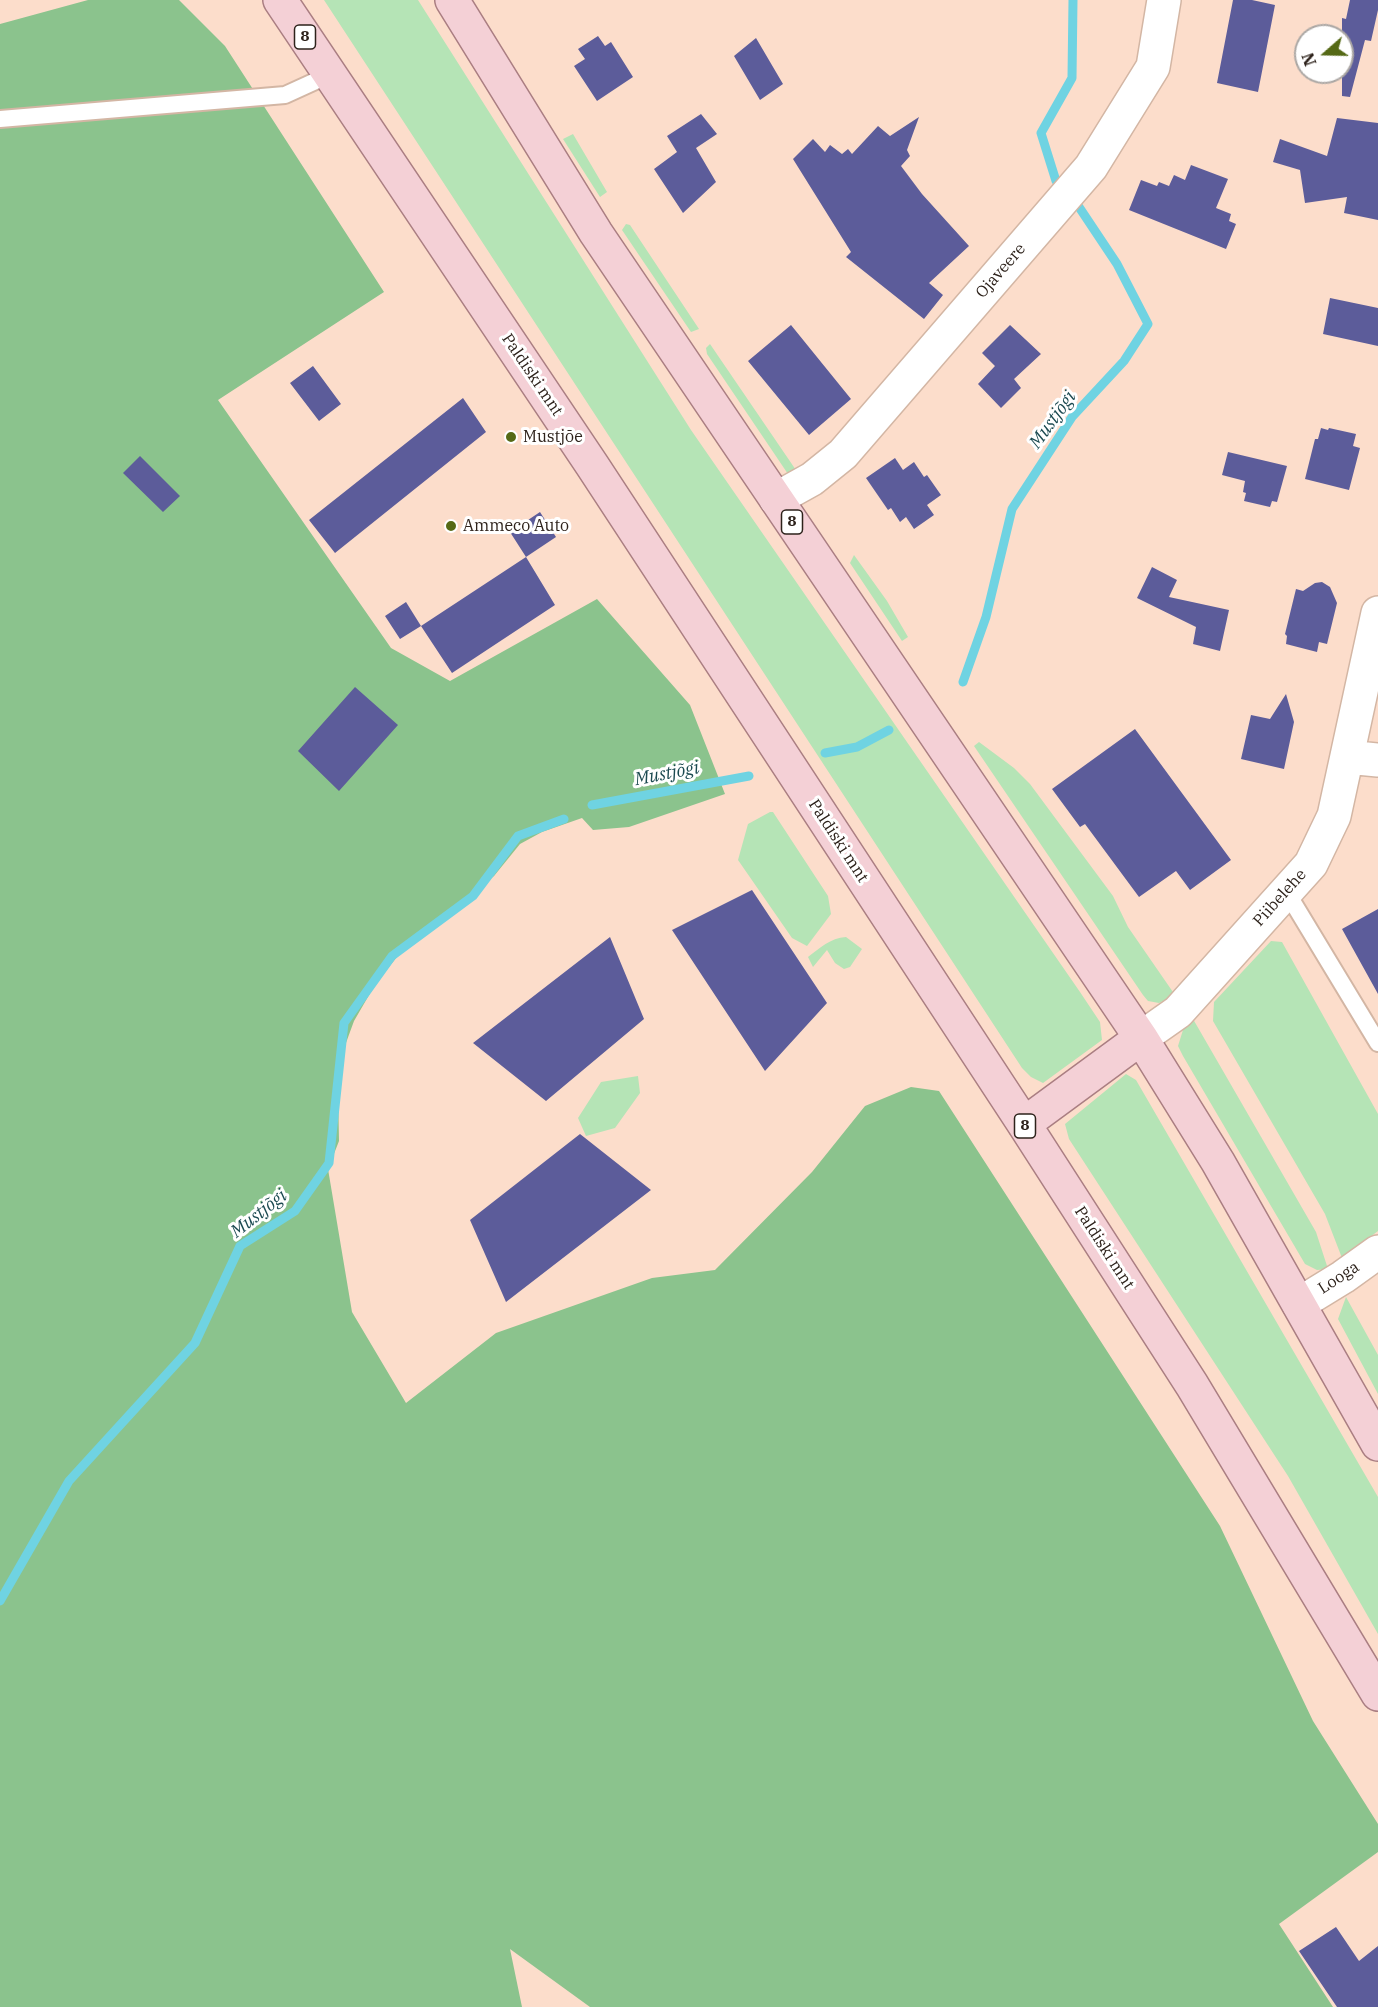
<!DOCTYPE html>
<meta charset="utf-8">
<style>
body{margin:0}
#map{position:relative;width:1378px;height:2007px;overflow:hidden;background:#fcddcb;font-family:"IBM Plex Serif",serif}
canvas{display:block}
.north{position:absolute;left:1294px;top:24px;width:60px;height:60px;box-sizing:border-box;background:#fff;border:2px solid #aba7a4;border-radius:50%;rotate:250deg;font-size:16px;font-weight:700;line-height:24px;text-align:center;color:#2d221b}
.north::after{content:'';display:block;margin:auto;width:21px;height:27px;background:#556916;clip-path:polygon(50% 0,100% 100%,50% 72%,0 100%)}
</style>
<div id="map">
<canvas width="1378" height="2007"></canvas>
<div class="north">N</div>
</div>
<script>
const c = document.querySelector('canvas').getContext('2d');
c.lineJoin = 'round';
function paint(path, color) { c.fillStyle = color; c.fill(path, 'evenodd'); }
function stroke(path, color, width, dash) { c.strokeStyle = color; c.lineWidth = width; c.lineCap = dash ? 'butt' : 'round'; c.setLineDash(dash || []); c.stroke(path); }
function write(font, color, halo, rows, align = 'center') {
  c.font = font + ' "IBM Plex Serif",serif'; c.lineWidth = 6; c.setLineDash([]); c.textBaseline = 'middle'; c.strokeStyle = halo; c.fillStyle = color; for (const [text, x, y, turn = 0] of rows) {
    c.save(); c.translate(x, y); c.rotate((+turn || 0) * Math.PI / 180); c.textAlign = isNaN(turn) ? turn : align; if (halo) c.strokeText(text, 0, 0); c.fillText(text, 0, 0); c.restore();
  }
}
paint(new Path2D(`
 M 324,0 L 418,0 L 691,430 L 1080,992 L 1100,1022 L 1102,1040 L 1043,1083 L 1031,1077 L 1022,1068 Z
 M 573,134 L 607,192 L 600,197 L 563,139 Z
 M 626,224 L 630,225 L 699,329 L 691,332 L 622,230 Z
 M 710,344 L 800,476 L 790,477 L 707,354 L 706,348 Z
 M 854,555 L 887,601 L 908,637 L 902,641 L 850,563 Z
 M 979,742 L 1014,768 L 1030,784 L 1113,896 L 1128,927 L 1175,995 L 1159,1003 L 1148,1001 L 1143,995 L 974,746 Z
 M 770,812 L 773,812 L 828,896 L 831,914 L 807,946 L 792,938 L 738,860 L 748,824 Z
 M 846,937 L 862,949 L 850,967 L 844,969 L 835,963 L 827,950 L 813,967 L 808,957 C 820,948 830,938 846,937 Z
 M 1271,941 L 1282,942 L 1378,1114 L 1378,1231 L 1342,1258 L 1325,1214 L 1213,1021 L 1214,1002 Z
 M 1193,1019 L 1316,1232 L 1328,1269 L 1317,1270 L 1305,1264 L 1183,1056 L 1178,1046 L 1183,1030 Z
 M 1126,1074 L 1136,1080 L 1378,1497 L 1378,1634 L 1288,1476 L 1069,1139 L 1065,1124 Z
 M 638,1076 L 640,1093 L 615,1128 L 586,1136 L 578,1118 L 601,1082 Z
 M 1346,1297 L 1378,1355 L 1378,1394 L 1338,1319 Z`), '#b5e4b6');
paint(new Path2D(`
 M 88,0 L 179,0 L 225,46 L 384,292 L 218,400 L 391,648 L 450,681 L 597,599 L 690,705 L 725,794 L 629,827 L 593,830 L 582,818 L 542,832 L 520,844 L 494,876 L 401,952 L 376,983 L 354,1021 L 343,1051 L 338,1089 L 339,1141 L 328,1169 L 352,1312 L 406,1403 L 496,1333 L 652,1278 L 715,1270 L 812,1172 L 865,1106 L 911,1087 L 939,1091 L 1220,1526 L 1313,1721 L 1378,1824 L 1378,1852 L 1279,1924 L 1333,2007 L 590,2007 L 510,1949 L 522,2007 L 0,2007 L 0,24 Z`), '#8bc38d');
stroke(new Path2D(`
 M 1056,181 L 1041,133 L 1072,78 L 1073,0
 M 963,682 L 986,617 L 1012,509 L 1072,417 L 1124,361 L 1148,324 L 1117,264 L 1075,201
 M 825,753 L 857,747 L 889,730
 M 592,805 L 749,776
 M 0,1601 L 69,1481 L 195,1343 L 240,1246 L 295,1211 L 329,1163 L 344,1023 L 392,956 L 473,896 L 518,836 L 564,819`), '#6fd3e2', 9);
paint(new Path2D(`
 M 1233,0 L 1252,0 L 1275,5 L 1258,92 L 1217,83 Z
 M 1350,0 L 1378,0 L 1378,10 L 1371,41 L 1365,40 L 1350,97 L 1342,96 L 1342,18 L 1346,19 Z
 M 598,36 L 605,46 L 611,42 L 633,77 L 597,101 L 574,66 L 585,59 L 578,49 Z
 M 756,38 L 783,84 L 760,100 L 734,56 Z
 M 701,114 L 717,134 L 696,148 L 716,182 L 683,213 L 654,169 L 677,152 L 667,136 Z
 M 919,117 L 907,150 L 910,156 L 901,166 L 922,194 L 969,246 L 929,283 L 943,295 L 924,319 L 846,257 L 851,252 L 793,159 L 813,139 L 825,152 L 830,145 L 842,154 L 848,149 L 852,154 L 878,126 L 890,136 Z
 M 1337,118 L 1378,123 L 1378,220 L 1344,213 L 1347,197 L 1305,203 L 1300,170 L 1273,162 L 1280,139 L 1327,156 Z
 M 1191,165 L 1228,179 L 1216,208 L 1231,214 L 1229,221 L 1236,224 L 1226,249 L 1129,210 L 1141,180 L 1157,186 L 1159,182 L 1169,186 L 1174,175 L 1185,180 Z
 M 1330,298 L 1378,308 L 1378,346 L 1323,334 Z
 M 791,325 L 851,399 L 809,435 L 748,361 Z
 M 1010,325 L 1041,354 L 1014,379 L 1021,388 L 1001,408 L 978,384 L 995,366 L 982,353 Z
 M 313,366 L 341,404 L 319,421 L 290,383 Z
 M 463,398 L 486,432 L 335,553 L 309,520 Z
 M 1321,428 L 1328,430 L 1329,428 L 1356,434 L 1353,446 L 1360,448 L 1349,490 L 1305,479 L 1315,439 L 1318,439 Z
 M 1228,452 L 1287,466 L 1277,502 L 1272,501 L 1270,507 L 1244,501 L 1246,493 L 1243,492 L 1245,481 L 1222,475 Z
 M 140,456 L 180,496 L 163,512 L 123,473 Z
 M 895,458 L 903,470 L 914,462 L 924,477 L 927,475 L 941,495 L 927,505 L 934,515 L 914,529 L 906,517 L 900,522 L 891,508 L 888,510 L 866,478 Z
 M 540,512 L 556,537 L 526,557 L 510,532 Z
 M 526,557 L 555,605 L 452,673 L 421,626 Z
 M 1152,567 L 1177,580 L 1169,597 L 1229,610 L 1220,651 L 1193,644 L 1196,627 L 1137,598 Z
 M 1322,582 L 1330,587 L 1337,603 L 1327,644 L 1319,642 L 1317,652 L 1286,644 L 1287,636 L 1285,634 L 1296,589 L 1303,591 L 1315,583 Z
 M 406,602 L 421,626 L 400,639 L 385,616 Z
 M 355,687 L 398,725 L 339,791 L 298,751 Z
 M 1286,694 L 1294,722 L 1284,769 L 1241,759 L 1251,715 L 1270,719 Z
 M 1135,729 L 1231,860 L 1190,890 L 1176,871 L 1139,897 L 1085,824 L 1080,827 L 1052,789 Z
 M 752,890 L 827,1003 L 765,1071 L 672,930 Z
 M 1378,909 L 1378,994 L 1342,929 Z
 M 610,937 L 644,1019 L 546,1101 L 473,1043 Z
 M 580,1134 L 651,1190 L 506,1302 L 470,1220 Z
 M 1336,1927 L 1359,1961 L 1378,1946 L 1378,2007 L 1337,2007 L 1299,1951 Z`), '#5c5c9a');
const lane = new Path2D(`
 M 0,119 L 285,95 L 331,74
 M 1286,891 L 1378,1043`);
const street = new Path2D(`
 M 776,499 L 812,479 L 843,454 L 1091,167 L 1153,67 L 1164,0
 M 1347,757 L 1378,760
 M 1141,1038 L 1178,1012 L 1311,864 L 1334,816 L 1378,613
 M 1299,1304 L 1343,1277 L 1378,1252`);
const primary = new Path2D(`
 M 280,0 L 592,465 L 1024,1124 L 1192,1385 L 1378,1694
 M 452,0 L 596,233 L 1141,1038 L 1218,1162 L 1378,1444
 M 1024,1124 L 1141,1038`);
stroke(lane, '#d3b6a4', 20);
stroke(street, '#d3b6a4', 36);
stroke(primary, '#aa7e82', 36);
stroke(lane, '#fff', 16);
stroke(street, '#fff', 33);
stroke(primary, '#f4d0d6', 33);
for (const [x, y, r, color] of [
 [511,437,6,"#556916"],
 [451,526,6,"#556916"]
]) { const dot = new Path2D(); dot.arc(x, y, r, 0, 2 * Math.PI); c.fillStyle = color; c.fill(dot); stroke(dot, '#fff', 2); }
for (const [x, y, w] of [
 [305,37,21],
 [792,522,21],
 [1025,1126,21]
]) { const box = new Path2D(); box.roundRect(x - w / 2, y - 12, w, 24, 4.5); c.fillStyle = '#fff'; c.fill(box); stroke(box, '#2d221b', 1.5); }
write('bold 15px', '#2d221b', null, [
 ["8",305,37],
 ["8",792,522],
 ["8",1025,1126]
]);
write('16px', '#2d221b', '#fff', [
 ["Ojaveere",1001,271,-49],
 ["Paldiski mnt",532,375,56],
 ["Paldiski mnt",838,841,57],
 ["Piibelehe",1280,898,-48],
 ["Paldiski mnt",1104,1248,57],
 ["Looga",1339,1278,-33]
]);
write('16px', '#2d221b', '#fff', [
 ["Mustjõe",523,437],
 ["Ammeco Auto",463,526]
], 'left');
write('italic 18px', '#1c4a51', '#fff', [
 ["Mustjõgi",1053,420,-54],
 ["Mustjõgi",667,774,-11],
 ["Mustjõgi",259,1214,-38]
]);
</script>
